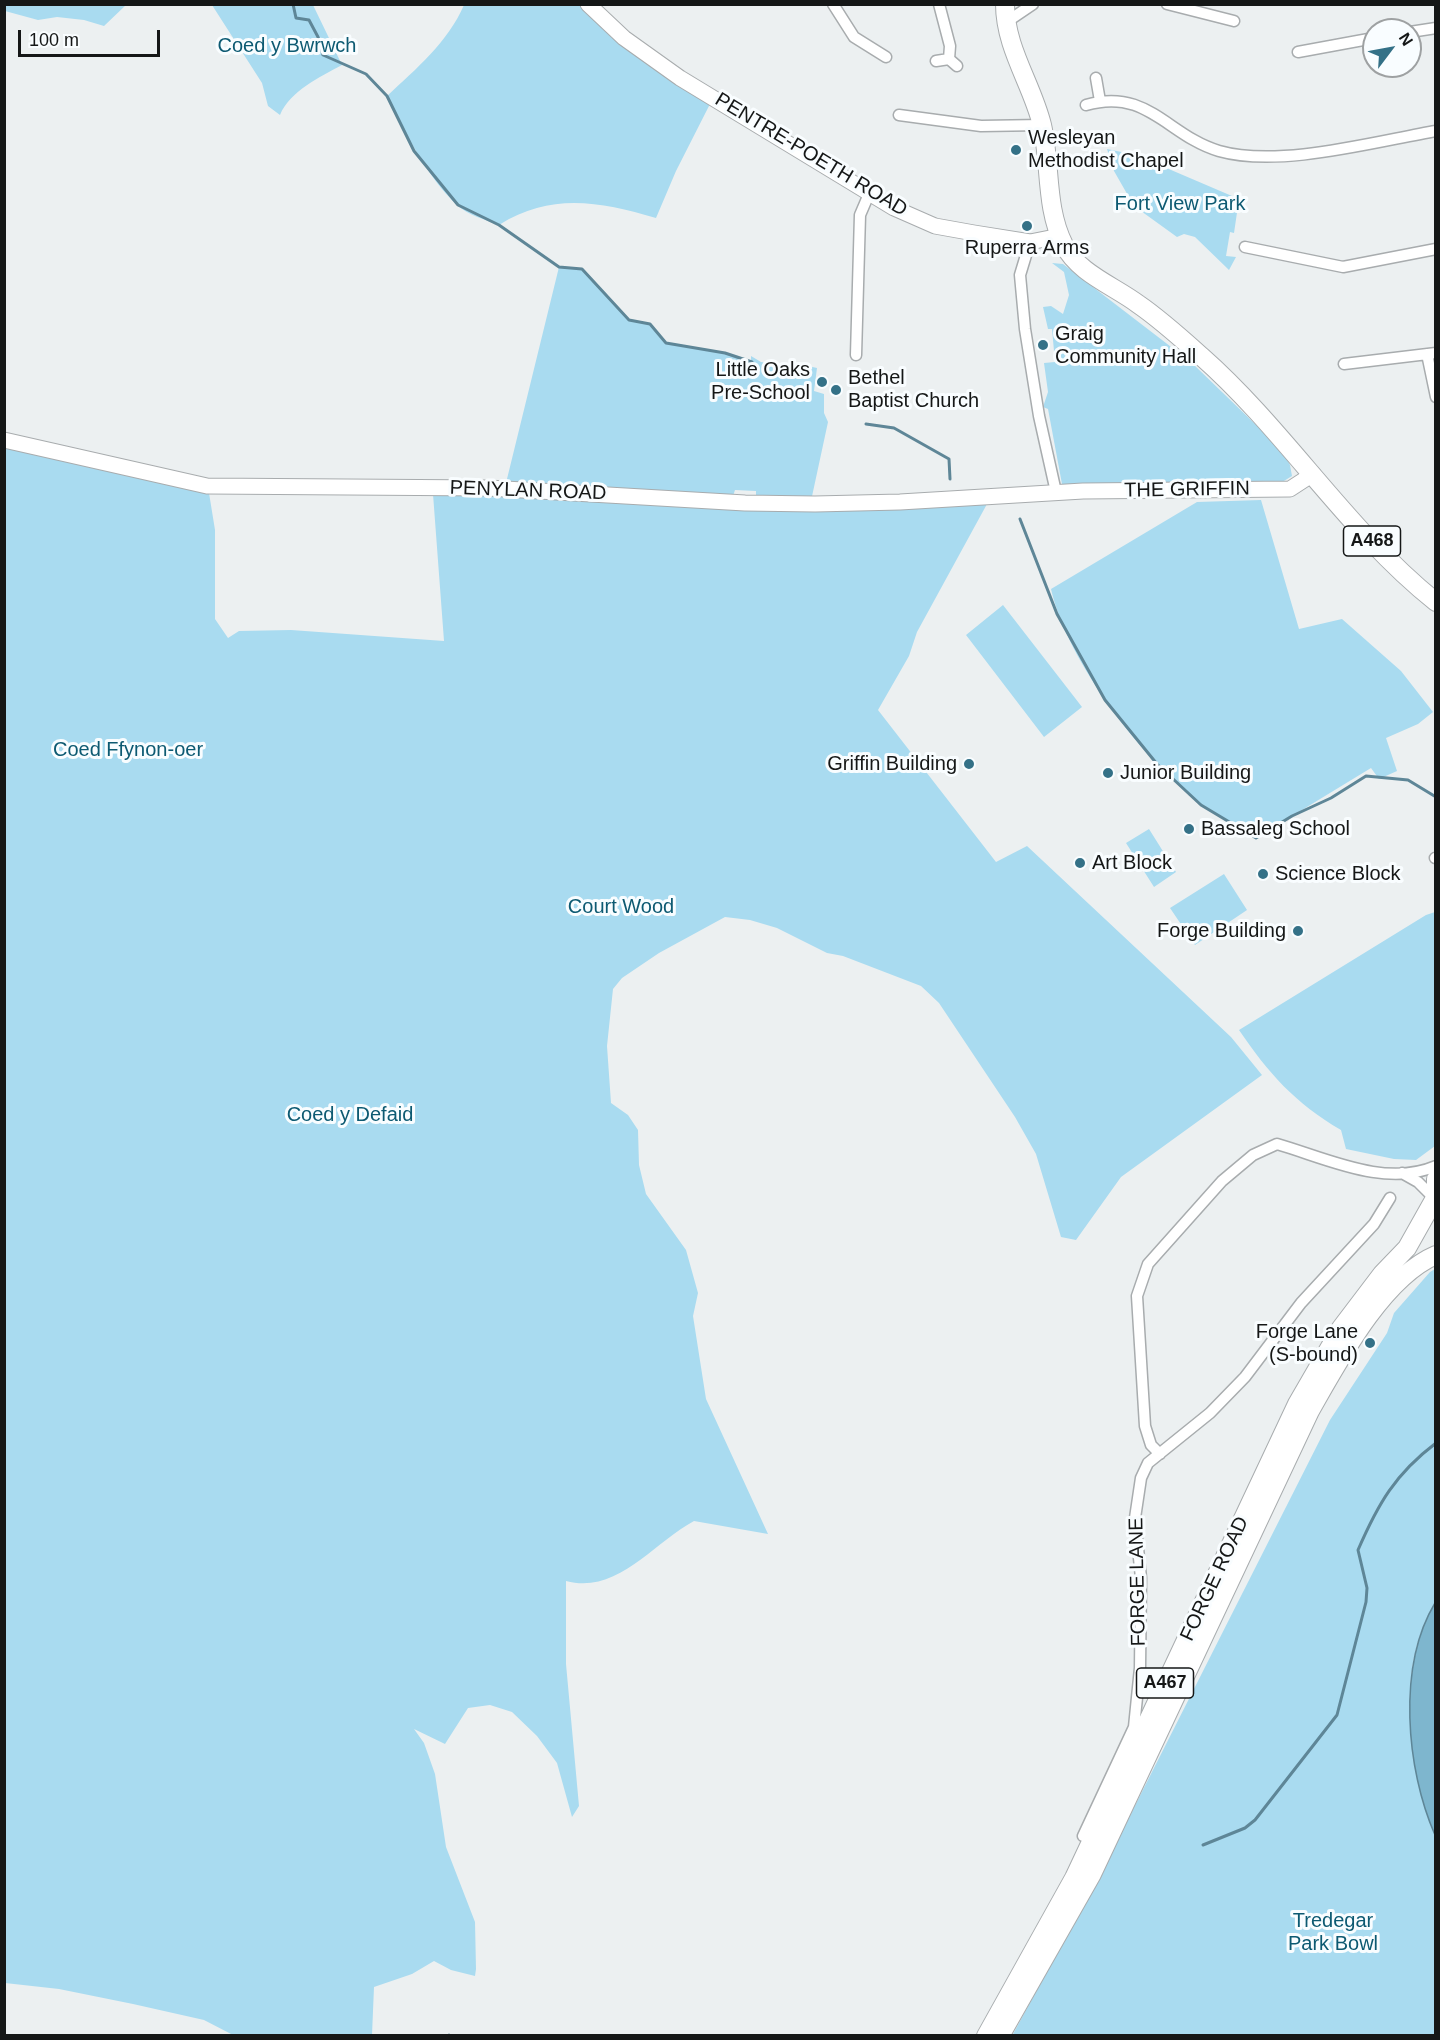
<!DOCTYPE html>
<style>
body{margin:0}
#map{position:relative;width:1440px;height:2040px;overflow:hidden;background:#ecf0f1;font-family:Helvetica,sans-serif}
canvas{display:block}
.frame{position:absolute;inset:0;border:6px solid #151717;pointer-events:none}
.north{position:absolute;left:1362px;top:18px;width:60px;height:60px;box-sizing:border-box;background:#f9fdff;border:2px solid #9ea1a2;border-radius:50%;rotate:58deg;font-size:16px;font-weight:700;line-height:24px;text-align:center;color:#151717}
.north::after{content:'';display:block;margin:auto;width:21px;height:27px;background:#347187;clip-path:polygon(50% 0,100% 100%,50% 72%,0 100%)}
.scale{position:absolute;left:18px;top:30px;width:142px;height:27px;box-sizing:border-box;border:3px solid #151717;border-top:0;padding-left:8px;font-size:18px;line-height:21px;white-space:nowrap;color:#151717;-webkit-text-stroke:4px #f9fdff;paint-order:stroke}
</style>
<div id="map">
<canvas width="1440" height="2040"></canvas>
<div class="frame"></div>
<div class="north">N</div>
<div class="scale">100 m</div>
</div>
<script>
const c = document.querySelector('canvas').getContext('2d');
c.lineJoin = 'round';
function paint(path, color) { c.fillStyle = color; c.fill(path, 'evenodd'); }
function stroke(path, color, width, dash) { c.strokeStyle = color; c.lineWidth = width; c.lineCap = dash ? 'butt' : 'round'; c.setLineDash(dash || []); c.stroke(path); }
function write(font, color, halo, rows, align = 'center') {
  c.font = font + ' Helvetica,sans-serif'; c.lineWidth = 6; c.setLineDash([]); c.textBaseline = 'middle'; c.strokeStyle = halo; c.fillStyle = color; for (const [text, x, y, turn = 0] of rows) {
    c.save(); c.translate(x, y); c.rotate((+turn || 0) * Math.PI / 180); c.textAlign = isNaN(turn) ? turn : align; if (halo) c.strokeText(text, 0, 0); c.fillText(text, 0, 0); c.restore();
  }
}
paint(new Path2D(`
 M 580,4 L 611,37 L 710,104 L 676,171 L 656,218 C 600,202 552,192 499,225 C 486,220 468,215 457,205 C 427,177 405,132 387,96 C 416,69 448,42 464,5 Z
 M 4,5 L 5,4 L 126,5 L 104,26 L 84,20 L 57,17 L 38,20 L 5,11 Z
 M 212,5 L 313,5 L 342,65 C 320,77 290,91 280,115 L 268,106 L 262,83 Z
 M 1107,149 L 1136,155 L 1239,199 L 1234,233 L 1230,232 L 1226,256 L 1236,257 L 1229,270 L 1195,237 L 1184,234 L 1177,237 L 1134,206 L 1114,171 Z
 M 1052,263 L 1063,264 L 1192,363 L 1282,450 L 1290,465 L 1292,476 L 1279,484 L 1062,484 L 1048,409 L 1043,407 L 1048,392 L 1044,363 L 1055,362 L 1052,329 L 1048,329 L 1043,307 L 1051,306 L 1063,314 L 1069,295 L 1064,272 Z
 M 559,267 L 582,269 L 629,320 L 650,324 L 666,343 L 725,353 L 751,361 L 751,356 L 761,362 L 771,364 L 772,367 L 806,372 L 808,366 L 817,368 L 814,391 L 824,394 L 824,413 L 828,422 L 811,501 L 756,498 L 756,491 L 735,490 L 733,496 L 506,483 Z
 M 4,445 L 209,493 L 215,530 L 215,619 L 228,638 L 239,631 L 291,630 L 444,641 L 433,494 L 969,506 L 987,504 L 917,632 L 909,656 L 878,710 L 996,862 L 1027,846 L 1231,1037 L 1262,1075 L 1121,1177 L 1076,1240 L 1061,1237 L 1036,1154 L 1015,1117 L 939,1003 L 921,986 L 843,956 L 827,953 L 777,928 L 750,920 L 725,917 L 659,953 L 622,978 L 613,989 L 607,1046 L 611,1103 L 628,1115 L 638,1130 L 639,1165 L 646,1194 L 686,1250 L 698,1293 L 693,1316 L 706,1399 L 768,1534 L 694,1521 C 653,1543 617,1595 566,1581 L 566,1664 L 579,1806 L 572,1817 L 557,1763 L 537,1736 L 512,1712 L 490,1705 L 468,1708 L 445,1744 L 414,1729 L 424,1743 L 435,1774 L 446,1847 L 475,1922 L 476,1969 L 475,1976 L 451,1970 L 434,1961 L 412,1974 L 374,1987 L 372,2035 L 233,2035 L 204,2020 L 133,2004 L 59,1989 L 5,1983 Z
 M 1261,500 L 1299,629 L 1342,619 L 1401,671 L 1433,712 L 1418,724 L 1386,738 L 1397,771 L 1379,779 L 1371,768 L 1256,838 C 1238,827 1218,817 1201,804 C 1142,759 1067,661 1051,589 L 1197,502 Z
 M 1003,605 L 1082,707 L 1044,737 L 966,635 Z
 M 1149,829 L 1176,872 L 1154,887 L 1126,843 Z
 M 1224,874 L 1247,910 L 1195,945 L 1170,908 Z
 M 1435,912 L 1435,1146 L 1416,1160 L 1394,1159 L 1346,1149 L 1341,1130 C 1295,1103 1269,1074 1239,1030 L 1426,915 Z
 M 1435,1269 L 1435,1603 C 1402,1656 1406,1726 1421,1785 C 1425,1802 1434,1822 1435,1838 C 1440,1903 1435,1970 1435,2035 L 1012,2036 L 1112,1851 L 1330,1420 L 1387,1333 L 1394,1313 L 1430,1272 Z`), '#a9dbf0');
const water = new Path2D(`
 M 1435,1603 L 1436,1603 L 1435,1835 C 1406,1769 1397,1666 1435,1603 Z`);
paint(water, '#7eb6ce');
stroke(water, '#5e8697', 1.5);
stroke(new Path2D(`
 M 293,4 L 296,18 L 309,20 L 318,37 L 323,55 L 366,74 L 387,96 L 414,151 L 458,205 L 499,225 L 559,267 L 582,269 L 629,320 L 650,324 L 666,343 L 725,353 L 752,362
 M 866,424 L 894,428 L 949,459 L 950,479
 M 1020,519 L 1057,614 L 1105,700 L 1157,764 L 1201,805 L 1256,838 L 1292,816 L 1331,798 L 1366,776 L 1408,780 L 1436,797
 M 1203,1845 L 1245,1828 L 1255,1820 L 1337,1715 L 1366,1602 L 1367,1588 L 1358,1550 C 1378,1504 1395,1474 1436,1443
 M 449,2036 L 449,2035`), '#5e8697', 3);
const street = new Path2D(`
 M 833,4 L 854,37 L 886,57
 M 939,4 L 950,46 L 949,59
 M 1167,4 L 1234,21
 M 1005,23 L 1033,4
 M 1410,32 L 1436,28
 M 1298,52 L 1374,38
 M 936,61 L 949,59 L 957,66
 M 1096,78 L 1100,101
 M 1086,105 C 1147,87 1168,136 1219,151 C 1279,168 1373,142 1436,131
 M 899,115 L 981,126 L 1042,125
 M 1030,242 L 1020,275 L 1025,329 L 1039,416 L 1056,492
 M 1245,247 L 1343,267 L 1436,249
 M 1427,354 L 1436,397
 M 856,355 L 860,215 L 869,194
 M 1344,364 L 1436,353
 M 1435,858 L 1436,858
 M 1402,1173 L 1418,1182 L 1433,1197
 M 1160,1454 L 1151,1445 L 1145,1426 L 1137,1296 L 1148,1264 L 1222,1181 L 1253,1155 L 1277,1144 C 1326,1158 1385,1188 1436,1166
 M 1083,1836 L 1134,1727 L 1140,1668 L 1141,1578 L 1135,1518 L 1141,1478 L 1148,1463 L 1210,1413 L 1245,1377 L 1301,1303 L 1374,1224 L 1390,1198`);
const secondary = new Path2D(`
 M 588,4 L 624,38 L 680,78 L 894,208 L 935,226 L 974,233 L 1030,242 L 1060,236
 M 4,440 L 207,486 L 488,488 L 745,503 L 815,504 L 900,502 L 1083,491 L 1290,489 L 1313,474`);
const primary = new Path2D(`
 M 1005,4 C 1005,48 1032,84 1042,125 C 1051,164 1045,208 1064,245 C 1078,273 1114,286 1138,304 C 1160,319 1181,338 1201,356 C 1286,431 1347,531 1436,602
 M 1436,1179 L 1436,1208
 M 986,2036 L 1074,1878 L 1297,1404 L 1341,1328 L 1382,1274 L 1407,1248 L 1434,1200
 M 1000,2036 L 1092,1874 L 1310,1411 C 1338,1362 1382,1278 1436,1255`);
stroke(street, '#a8acae', 13);
stroke(secondary, '#a8acae', 17);
stroke(primary, '#a8acae', 20);
stroke(street, '#fff', 10);
stroke(secondary, '#fff', 15);
stroke(primary, '#fff', 18);
for (const [x, y, r, color] of [
 [1016,150,6,"#347187"],
 [1027,226,6,"#347187"],
 [1043,345,6,"#347187"],
 [822,382,6,"#347187"],
 [836,390,6,"#347187"],
 [969,764,6,"#347187"],
 [1108,773,6,"#347187"],
 [1189,829,6,"#347187"],
 [1080,863,6,"#347187"],
 [1263,874,6,"#347187"],
 [1298,931,6,"#347187"],
 [1370,1343,6,"#347187"]
]) { const dot = new Path2D(); dot.arc(x, y, r, 0, 2 * Math.PI); c.fillStyle = color; c.fill(dot); stroke(dot, '#f9fdff', 2); }
for (const [x, y, w] of [
 [1372,541,57],
 [1165,1683,57]
]) { const box = new Path2D(); box.roundRect(x - w / 2, y - 15, w, 30, 4.5); c.fillStyle = '#f9fdff'; c.fill(box); stroke(box, '#151717', 1.5); }
write('bold 18px', '#151717', null, [
 ["A468",1372,541],
 ["A467",1165,1683]
]);
write('20px', '#0d5a72', '#f9fdff', [
 ["Coed y Bwrwch",287,46],
 ["Fort View Park",1180,204],
 ["Coed Ffynon-oer",128,750],
 ["Court Wood",621,907],
 ["Coed y Defaid",350,1115],
 ["Tredegar",1333,1921],
 ["Park Bowl",1333,1944]
]);
write('20px', '#151717', '#f9fdff', [
 ["Wesleyan",1028,138],
 ["Methodist Chapel",1028,161],
 ["Ruperra Arms",1027,248,"center"],
 ["Graig",1055,334],
 ["Community Hall",1055,357],
 ["Little Oaks",810,370,"right"],
 ["Pre-School",810,393,"right"],
 ["Bethel",848,378],
 ["Baptist Church",848,401],
 ["Griffin Building",957,764,"right"],
 ["Junior Building",1120,773],
 ["Bassaleg School",1201,829],
 ["Art Block",1092,863],
 ["Science Block",1275,874],
 ["Forge Building",1286,931,"right"],
 ["Forge Lane",1358,1332,"right"],
 ["(S-bound)",1358,1355,"right"]
], 'left');
write('20px', '#151717', '#f9fdff', [
 ["PENTRE-POETH ROAD",811,155,31],
 ["THE GRIFFIN",1187,490,-1],
 ["PENYLAN ROAD",528,491,2],
 ["FORGE ROAD",1215,1579,-65],
 ["FORGE LANE",1138,1582,-91]
]);
</script>
